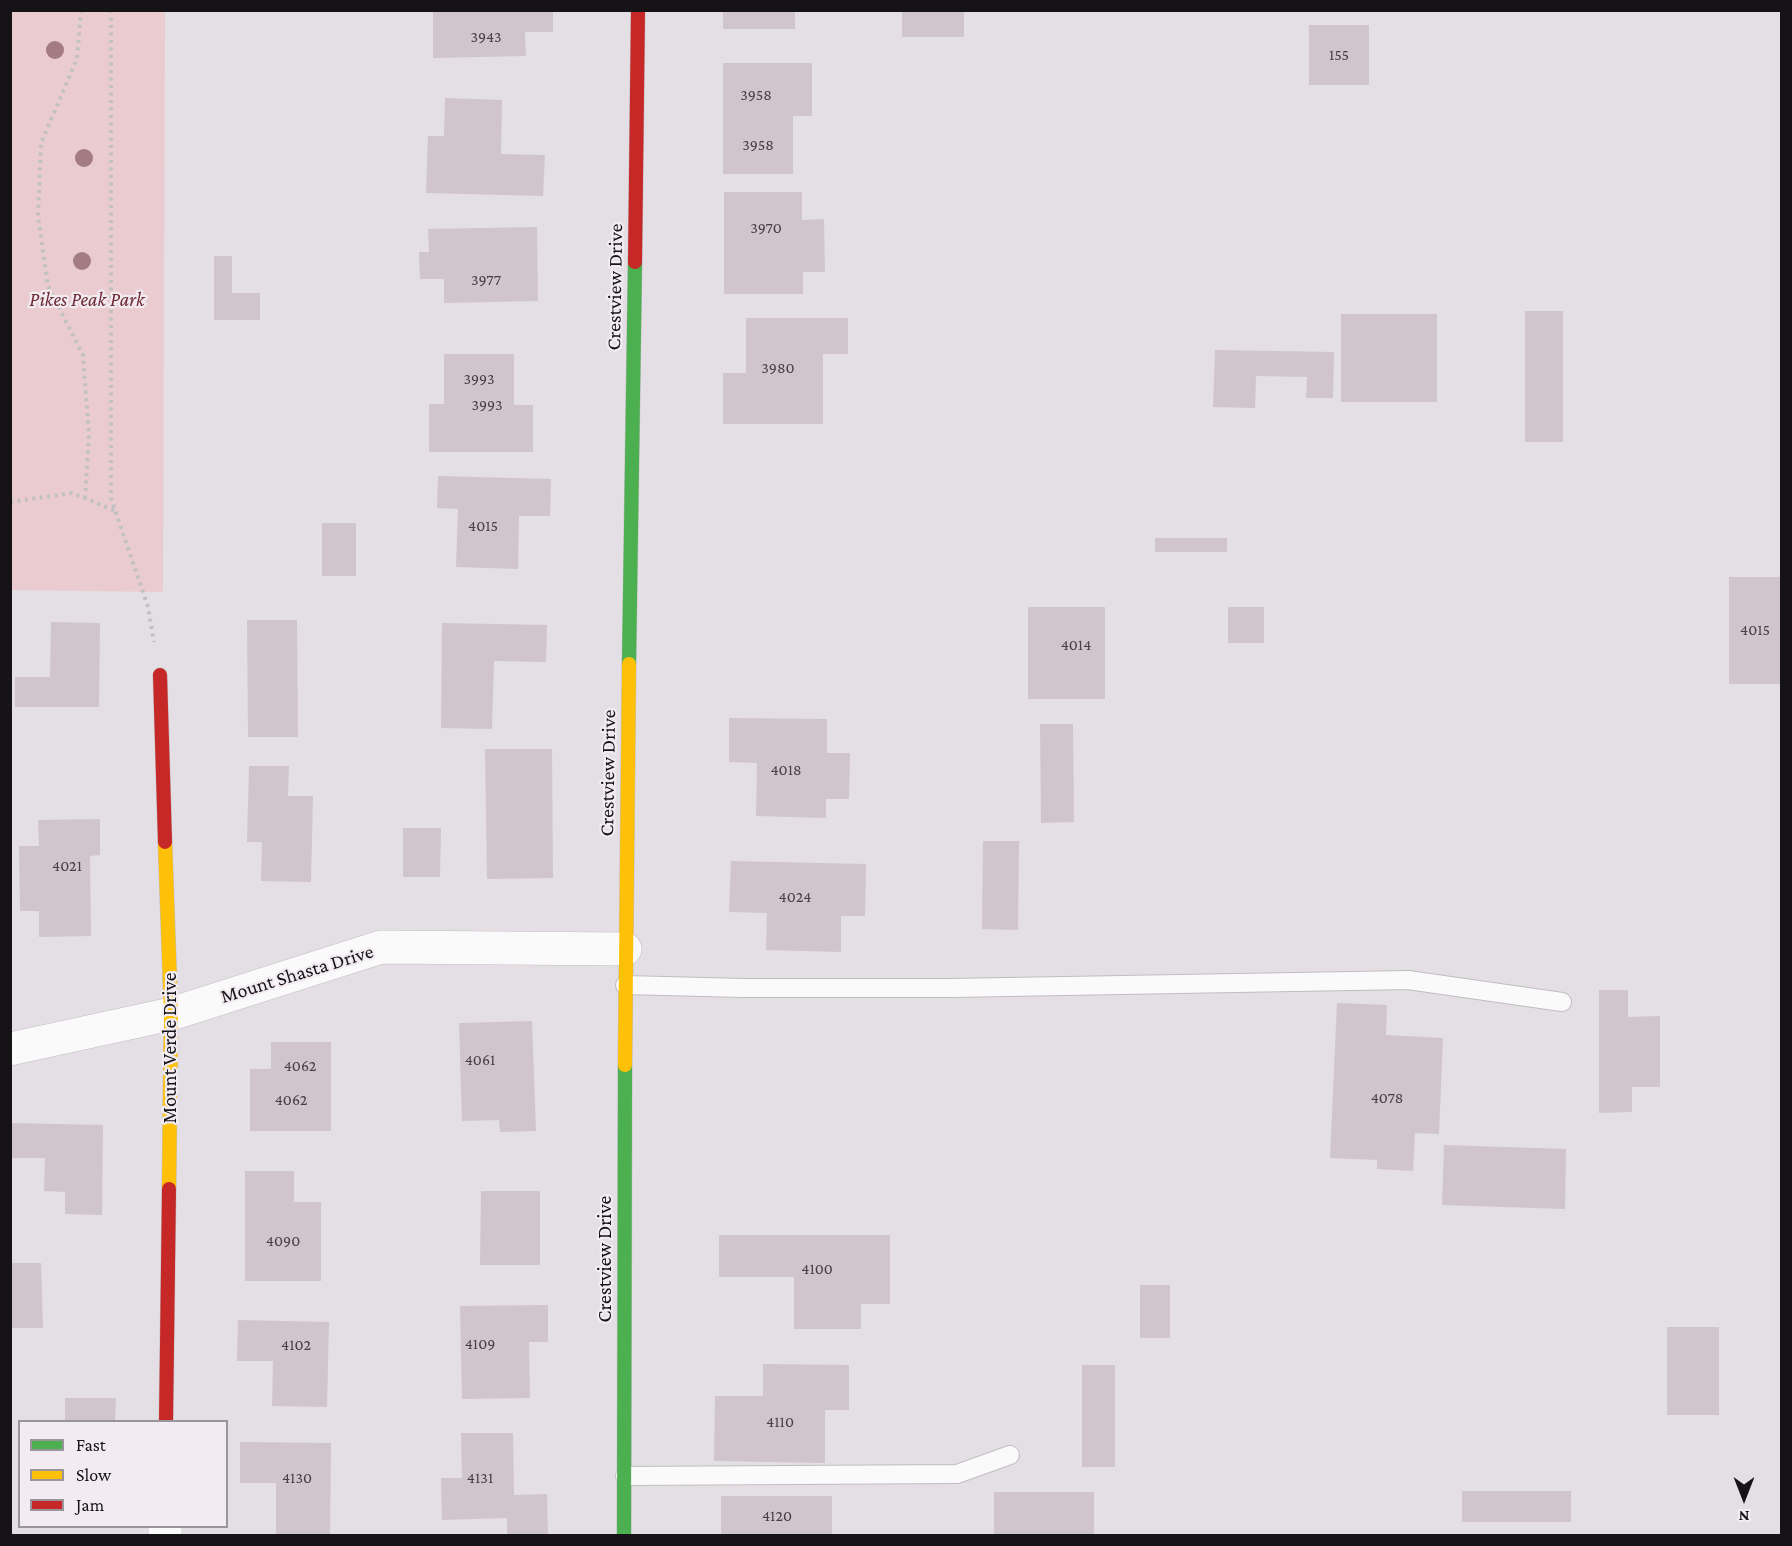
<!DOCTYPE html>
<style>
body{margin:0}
#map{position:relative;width:1792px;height:1546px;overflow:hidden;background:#e4dfe4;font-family:"Crimson Pro",serif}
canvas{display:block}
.frame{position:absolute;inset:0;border:12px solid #151315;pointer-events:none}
.legend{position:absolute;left:18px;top:1420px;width:210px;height:108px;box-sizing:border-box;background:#f2ecf2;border:2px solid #9a959a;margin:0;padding:8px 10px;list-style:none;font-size:18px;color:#151315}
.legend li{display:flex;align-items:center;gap:12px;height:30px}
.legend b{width:30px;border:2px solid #9a959a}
.north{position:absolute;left:1714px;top:1468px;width:60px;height:60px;-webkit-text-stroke:4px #f2ecf2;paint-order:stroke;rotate:180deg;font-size:16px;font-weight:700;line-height:24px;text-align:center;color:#151315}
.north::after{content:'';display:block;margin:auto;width:21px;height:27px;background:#151315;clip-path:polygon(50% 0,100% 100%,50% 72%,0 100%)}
</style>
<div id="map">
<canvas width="1792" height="1546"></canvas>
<div class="frame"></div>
<ul class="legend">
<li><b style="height:8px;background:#4caf50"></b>Fast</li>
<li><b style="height:8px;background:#ffc107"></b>Slow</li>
<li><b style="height:8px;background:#c62828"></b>Jam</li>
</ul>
<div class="north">N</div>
</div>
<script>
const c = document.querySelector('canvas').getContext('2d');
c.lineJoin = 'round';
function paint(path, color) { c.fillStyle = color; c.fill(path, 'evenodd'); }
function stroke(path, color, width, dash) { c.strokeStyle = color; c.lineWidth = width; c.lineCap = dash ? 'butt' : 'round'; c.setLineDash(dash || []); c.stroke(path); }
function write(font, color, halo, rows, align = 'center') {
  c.font = font + ' "Crimson Pro",serif'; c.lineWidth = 4.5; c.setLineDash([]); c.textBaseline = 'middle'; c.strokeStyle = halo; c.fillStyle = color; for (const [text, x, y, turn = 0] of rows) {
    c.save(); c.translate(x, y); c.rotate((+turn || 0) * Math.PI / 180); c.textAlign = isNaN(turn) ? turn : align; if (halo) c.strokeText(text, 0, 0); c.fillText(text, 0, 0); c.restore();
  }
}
paint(new Path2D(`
 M 11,10 L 165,11 L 163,592 L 11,590 Z`), '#eacbcf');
paint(new Path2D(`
 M 553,10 L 553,32 L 525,32 L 526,56 L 433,58 L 433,11 Z
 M 723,10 L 795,10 L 795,29 L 723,29 Z
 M 902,10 L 964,10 L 964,37 L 902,37 Z
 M 1309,25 L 1369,25 L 1369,85 L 1309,85 Z
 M 723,63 L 812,63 L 812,116 L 793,116 L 793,174 L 723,174 Z
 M 445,98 L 502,100 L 501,154 L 545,155 L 543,196 L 426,193 L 428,136 L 444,136 Z
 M 724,192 L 802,192 L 802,220 L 824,219 L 825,272 L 803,272 L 803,294 L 724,294 Z
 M 537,227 L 538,301 L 444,303 L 444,279 L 420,279 L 419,252 L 429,252 L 428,229 Z
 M 214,256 L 232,256 L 232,293 L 260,293 L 260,320 L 214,320 Z
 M 1525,311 L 1563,311 L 1563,442 L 1525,442 Z
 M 1341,314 L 1437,314 L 1437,402 L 1341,402 Z
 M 746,318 L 848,318 L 848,354 L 823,354 L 823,424 L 723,424 L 723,373 L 746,373 Z
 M 1215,350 L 1334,352 L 1333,398 L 1306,398 L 1307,377 L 1256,376 L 1255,408 L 1213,407 Z
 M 444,354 L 514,354 L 514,405 L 533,405 L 533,452 L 429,452 L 429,404 L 444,404 Z
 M 438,476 L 551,479 L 550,516 L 519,516 L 518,569 L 456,567 L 458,509 L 437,508 Z
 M 322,523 L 356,523 L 356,576 L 322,576 Z
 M 1155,538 L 1227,538 L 1227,552 L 1155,552 Z
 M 1729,577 L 1782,577 L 1782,684 L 1729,684 Z
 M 1028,607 L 1105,607 L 1105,699 L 1028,699 Z
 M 1228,607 L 1264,607 L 1264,643 L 1228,643 Z
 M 247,620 L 297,620 L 298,737 L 248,737 Z
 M 51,622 L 100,623 L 99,707 L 15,707 L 15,677 L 50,677 Z
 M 442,623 L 547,625 L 546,662 L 494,661 L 492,729 L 441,728 Z
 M 729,718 L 827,719 L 827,753 L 850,753 L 849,799 L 826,799 L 826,818 L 756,816 L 757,763 L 729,762 Z
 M 1040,724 L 1073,724 L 1074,822 L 1041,823 Z
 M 485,749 L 552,749 L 553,878 L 487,879 Z
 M 249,766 L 289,766 L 288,796 L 313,796 L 311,882 L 261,881 L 262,842 L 247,842 Z
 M 100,819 L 100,855 L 90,856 L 91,936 L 39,937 L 39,911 L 20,911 L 19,846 L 39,846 L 38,820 Z
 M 403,828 L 441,828 L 440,877 L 403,877 Z
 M 983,841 L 1019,841 L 1018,930 L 982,929 Z
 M 731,861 L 866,864 L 865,916 L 841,916 L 841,952 L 766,950 L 767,913 L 729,912 Z
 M 1599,990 L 1628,990 L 1628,1017 L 1660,1016 L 1660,1087 L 1632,1087 L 1632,1112 L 1599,1113 Z
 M 1337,1003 L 1387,1005 L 1386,1035 L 1443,1038 L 1439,1134 L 1415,1133 L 1413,1171 L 1377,1169 L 1377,1160 L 1330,1158 Z
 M 532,1021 L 536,1131 L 500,1132 L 499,1120 L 462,1121 L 459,1023 Z
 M 271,1042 L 331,1042 L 331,1131 L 250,1131 L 250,1069 L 271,1069 Z
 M 10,1123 L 103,1125 L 102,1215 L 65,1214 L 65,1192 L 44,1191 L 45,1158 L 10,1158 Z
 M 1444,1145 L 1566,1149 L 1565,1209 L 1442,1205 Z
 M 245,1171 L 294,1171 L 294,1202 L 321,1202 L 321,1281 L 245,1281 Z
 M 481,1191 L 540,1191 L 540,1265 L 480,1265 Z
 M 719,1235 L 890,1235 L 890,1304 L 861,1304 L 861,1329 L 794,1329 L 794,1277 L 719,1277 Z
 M 10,1263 L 41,1263 L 43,1328 L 10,1328 Z
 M 1140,1285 L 1170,1285 L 1170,1338 L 1140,1338 Z
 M 548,1305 L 548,1342 L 529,1342 L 530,1398 L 462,1399 L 460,1306 Z
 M 238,1320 L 329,1322 L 327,1407 L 272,1406 L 273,1361 L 237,1361 Z
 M 1667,1327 L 1719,1327 L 1719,1415 L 1667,1415 Z
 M 763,1364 L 849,1365 L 849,1410 L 825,1410 L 825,1463 L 714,1461 L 715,1396 L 763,1396 Z
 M 1082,1365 L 1115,1365 L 1115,1467 L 1082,1467 Z
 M 65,1398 L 116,1398 L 115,1422 L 65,1422 Z
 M 461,1433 L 513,1433 L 514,1495 L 547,1494 L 548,1534 L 507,1534 L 507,1518 L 442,1520 L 441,1478 L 462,1478 Z
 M 240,1442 L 331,1443 L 330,1536 L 276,1536 L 276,1483 L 240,1483 Z
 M 1462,1491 L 1571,1491 L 1571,1522 L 1462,1522 Z
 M 994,1492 L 1094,1492 L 1094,1536 L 994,1536 Z
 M 721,1496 L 832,1496 L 832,1536 L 721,1536 Z`), '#d1c5cc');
const lane = new Path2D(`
 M 625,985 L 743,988 L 951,988 L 1408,980 L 1562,1002
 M 625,1476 L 957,1474 L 1010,1455`);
const street = new Path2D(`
 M 10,1049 L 171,1014 L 381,947 L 625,949
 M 165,1536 L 165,1526`);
const fast = new Path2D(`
 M 629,664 L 635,262
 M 624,1536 L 625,1065`);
const slow = new Path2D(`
 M 165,842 L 171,1014 L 169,1189
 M 625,1065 L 629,664`);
const jam = new Path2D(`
 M 635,262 L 638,10
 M 160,675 L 165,842
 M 166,1422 L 169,1189`);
stroke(lane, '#c0bdc0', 20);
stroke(street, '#c0bdc0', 34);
stroke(fast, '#c0bdc0', 15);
stroke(slow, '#c0bdc0', 15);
stroke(jam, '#c0bdc0', 15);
stroke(new Path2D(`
 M 81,10 L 77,59 L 41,143 L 38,216 L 48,286 L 83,355 L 89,436 L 85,499
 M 111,10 L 111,498 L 148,607 L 154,642
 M 10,502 L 72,493 L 116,511`), '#c1c1c1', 4, [3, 4.5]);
stroke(lane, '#fbfafb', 18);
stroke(street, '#fbfafb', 33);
stroke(fast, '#4caf50', 14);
stroke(slow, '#ffc107', 14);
stroke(jam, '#c62828', 14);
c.fillStyle = '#a37b83';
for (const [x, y] of [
 [55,50],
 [84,158],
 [82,261]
]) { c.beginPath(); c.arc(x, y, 9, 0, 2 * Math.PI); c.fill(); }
write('16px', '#454044', null, [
 ["3943",486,37],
 ["155",1339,55],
 ["3958",756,95],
 ["3958",758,145],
 ["3970",766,228],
 ["3977",486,280],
 ["3980",778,368],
 ["3993",479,379],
 ["3993",487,405],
 ["4015",483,526],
 ["4015",1755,630],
 ["4014",1076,645],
 ["4018",786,770],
 ["4021",67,866],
 ["4024",795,897],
 ["4061",480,1060],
 ["4062",300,1066],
 ["4078",1387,1098],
 ["4062",291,1100],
 ["4090",283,1241],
 ["4100",817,1269],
 ["4109",480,1344],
 ["4102",296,1345],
 ["4110",780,1422],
 ["4130",297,1478],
 ["4131",480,1478],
 ["4120",777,1516]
]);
write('20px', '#151315', '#f2ecf2', [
 ["Crestview Drive",615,287,-89],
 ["Crestview Drive",608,773,-89],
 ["Mount Shasta Drive",297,974,-17],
 ["Mount Verde Drive",170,1048,-90],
 ["Crestview Drive",605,1259,-90]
]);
write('italic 20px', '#6e2934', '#f2ecf2', [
 ["Pikes Peak Park",87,300]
]);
</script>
